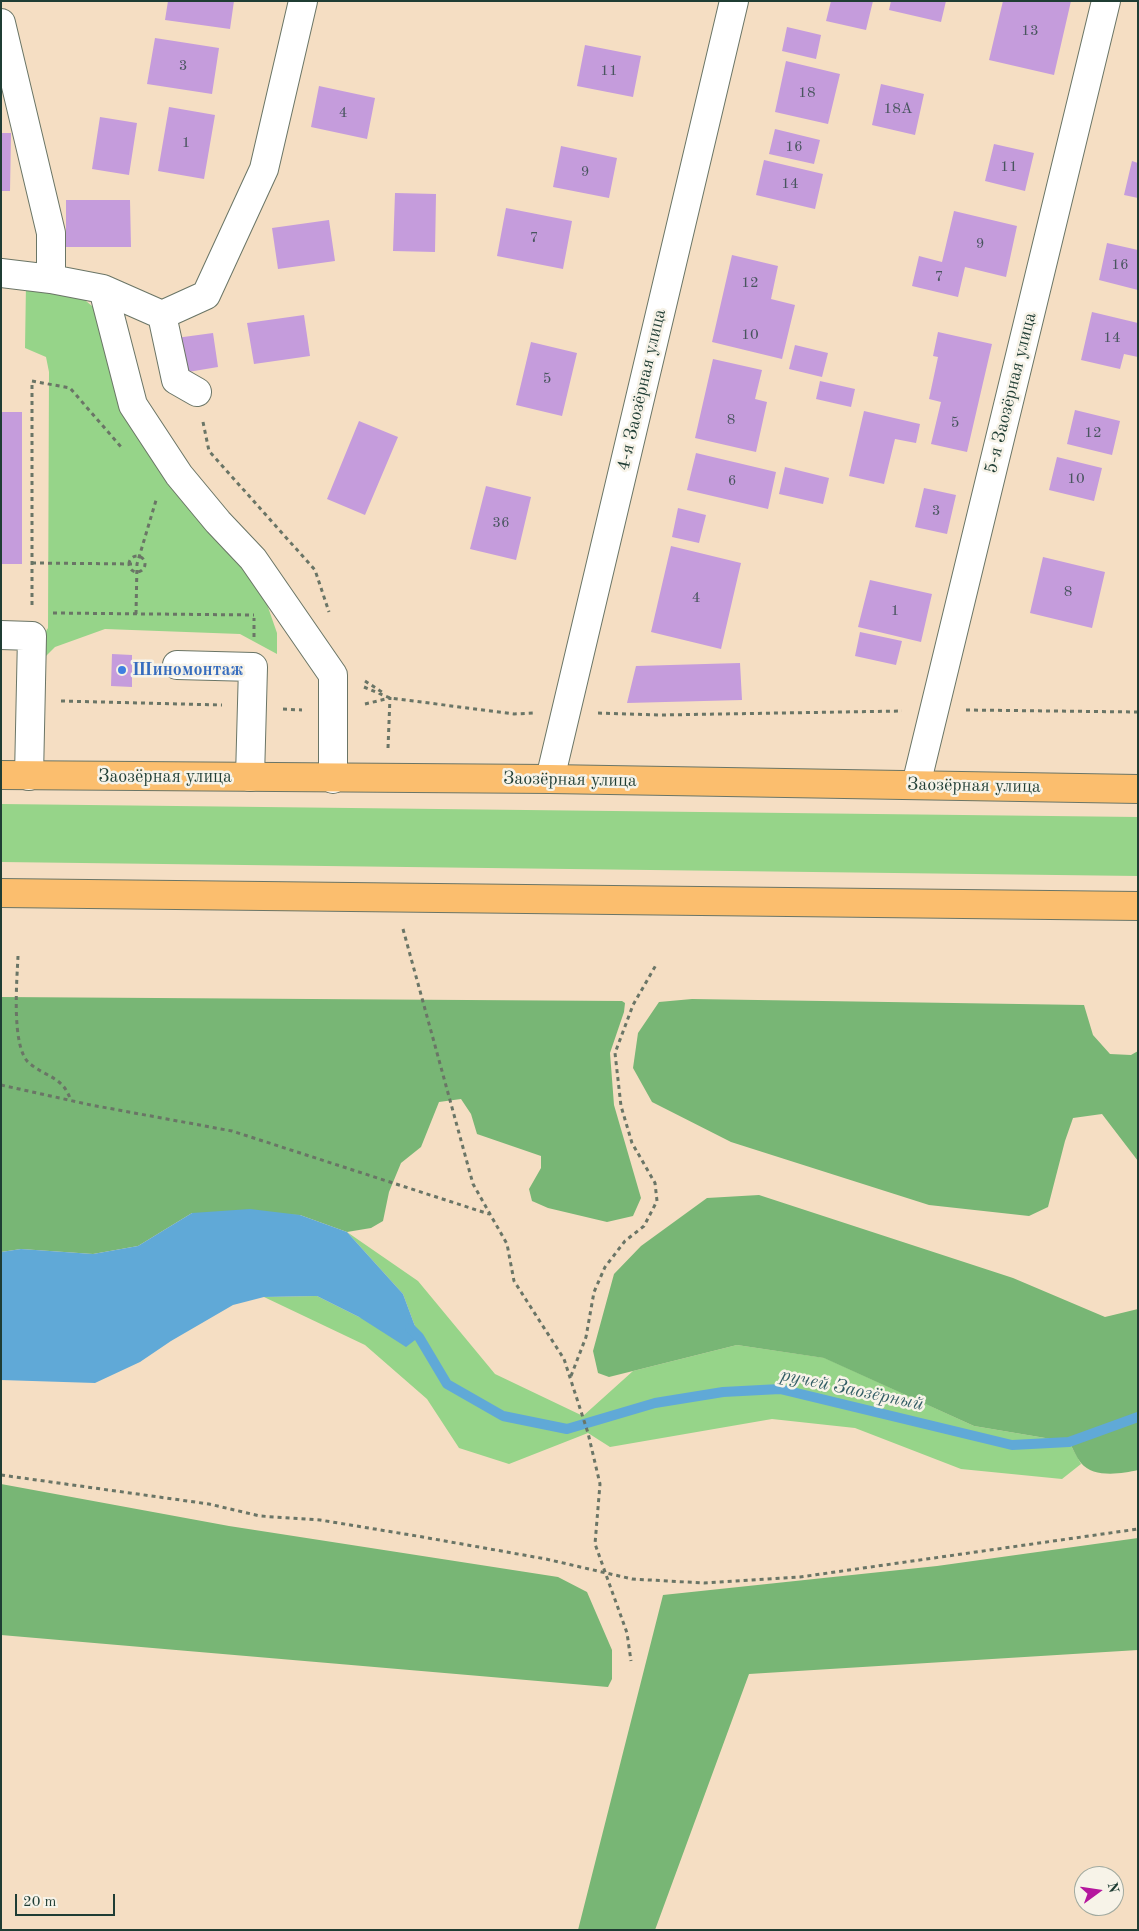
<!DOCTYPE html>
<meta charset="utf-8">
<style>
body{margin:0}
#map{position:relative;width:1139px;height:1931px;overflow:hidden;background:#f5dec3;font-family:"Old Standard TT",serif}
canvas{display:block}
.frame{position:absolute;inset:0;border:2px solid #1f3d34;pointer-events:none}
.north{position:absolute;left:1074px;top:1866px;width:50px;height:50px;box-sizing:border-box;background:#f7f3e8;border:1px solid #a1aaa0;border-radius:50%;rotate:76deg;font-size:14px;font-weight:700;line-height:20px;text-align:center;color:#1f3d34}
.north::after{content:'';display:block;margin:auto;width:18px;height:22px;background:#b5179e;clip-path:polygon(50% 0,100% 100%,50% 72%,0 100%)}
.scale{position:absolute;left:15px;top:1894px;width:100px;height:22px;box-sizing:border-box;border:2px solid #1f3d34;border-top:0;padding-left:6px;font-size:15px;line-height:18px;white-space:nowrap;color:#1f3d34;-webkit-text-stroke:4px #f7f3e8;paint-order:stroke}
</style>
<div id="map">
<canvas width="1139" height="1931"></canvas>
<div class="frame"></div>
<div class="north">N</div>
<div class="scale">20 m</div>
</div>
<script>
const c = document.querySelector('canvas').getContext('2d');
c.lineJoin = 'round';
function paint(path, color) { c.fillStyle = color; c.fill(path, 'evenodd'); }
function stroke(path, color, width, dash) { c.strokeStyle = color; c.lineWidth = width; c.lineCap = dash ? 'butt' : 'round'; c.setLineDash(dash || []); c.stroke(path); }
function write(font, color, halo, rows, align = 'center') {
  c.font = font + ' "Old Standard TT",serif'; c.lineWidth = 5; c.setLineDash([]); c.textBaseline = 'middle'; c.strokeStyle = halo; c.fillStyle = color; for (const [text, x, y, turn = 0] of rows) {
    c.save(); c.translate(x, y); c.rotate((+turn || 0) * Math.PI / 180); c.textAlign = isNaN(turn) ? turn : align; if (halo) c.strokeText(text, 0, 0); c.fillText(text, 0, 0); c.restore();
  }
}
paint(new Path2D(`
 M 26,284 L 80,296 L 104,316 L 124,405 L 261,587 L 277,633 L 277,654 L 240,634 L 105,629 L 55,647 L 39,663 L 41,639 L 48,628 L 49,372 L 46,357 L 25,348 Z
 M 1,804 L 1138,817 L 1138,876 L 1,862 Z
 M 347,1232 L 418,1281 L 495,1374 L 583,1416 L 633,1371 L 737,1345 L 825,1358 L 974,1426 L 1069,1442 L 1081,1464 L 1062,1479 L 961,1469 L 855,1428 L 772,1419 L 610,1447 L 588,1433 L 509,1464 L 459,1448 L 427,1399 L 365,1345 L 264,1297 L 317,1296 L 359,1317 L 419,1337 L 403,1294 Z`), '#96d489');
paint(new Path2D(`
 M 1,997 L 622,1001 L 625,1003 L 624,1012 L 610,1053 L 614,1105 L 641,1198 L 633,1216 L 607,1222 L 548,1208 L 532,1201 L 529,1189 L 541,1168 L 541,1156 L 477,1134 L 471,1114 L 461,1099 L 439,1102 L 421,1147 L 401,1163 L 389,1192 L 383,1221 L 371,1228 L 347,1232 L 300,1215 L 192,1213 L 138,1246 L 93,1254 L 21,1249 L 1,1252 Z
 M 692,999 L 1084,1005 L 1093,1035 L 1110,1054 L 1131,1055 L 1138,1051 L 1138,1161 L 1102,1114 L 1073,1118 L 1065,1141 L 1048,1207 L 1029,1216 L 929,1205 L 731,1142 L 652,1102 L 633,1068 L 638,1033 L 659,1002 Z
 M 759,1195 L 1013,1278 L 1105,1317 L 1138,1309 L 1138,1470 C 1121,1474 1093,1478 1081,1463 C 1076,1457 1073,1448 1069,1442 L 974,1426 L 824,1358 L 737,1345 L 609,1377 L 598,1373 L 593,1351 L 614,1274 L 641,1246 L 707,1198 Z
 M 1,1484 L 229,1526 L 558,1577 L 587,1592 L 612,1650 L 612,1679 L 608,1687 L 1,1635 Z
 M 1138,1538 L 1138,1650 L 749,1674 L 655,1930 L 578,1930 L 663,1595 L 937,1566 Z`), '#78b675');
paint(new Path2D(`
 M 250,1209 L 300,1215 L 347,1232 L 403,1294 L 419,1337 L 406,1347 L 359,1317 L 317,1296 L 264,1297 L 233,1305 L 171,1341 L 140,1362 L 95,1383 L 1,1380 L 1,1252 L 21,1249 L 93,1254 L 138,1246 L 192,1213 Z`), '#60a9d7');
stroke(new Path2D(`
 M 410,1328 L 419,1337 L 447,1384 L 503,1416 L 567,1429 L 655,1403 L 723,1392 L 780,1389 L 1012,1445 L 1069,1442 L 1138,1417`), '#60a9d7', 10);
paint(new Path2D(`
 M 168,1 L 234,1 L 230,29 L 165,20 Z
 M 831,1 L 873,1 L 866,30 L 826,21 Z
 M 891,1 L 946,1 L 941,22 L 889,10 Z
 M 1003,1 L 1071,1 L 1054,75 L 989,60 Z
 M 787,27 L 821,35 L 816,59 L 782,51 Z
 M 155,38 L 219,48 L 212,94 L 147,84 Z
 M 585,45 L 641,56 L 633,97 L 577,86 Z
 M 786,61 L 840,74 L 828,124 L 775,112 Z
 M 881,84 L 924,94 L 915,135 L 872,125 Z
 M 319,86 L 375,98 L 367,139 L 311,127 Z
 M 169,107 L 215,115 L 204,179 L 158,171 Z
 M 100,117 L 137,123 L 129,175 L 92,169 Z
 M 775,129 L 820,140 L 814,164 L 769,154 Z
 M 1,133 L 11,133 L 10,191 L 1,191 Z
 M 994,144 L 1034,153 L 1025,191 L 985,181 Z
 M 561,146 L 617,158 L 609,198 L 553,187 Z
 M 764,160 L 823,174 L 815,209 L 756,195 Z
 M 1132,161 L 1138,163 L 1138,198 L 1124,195 Z
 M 395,193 L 436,194 L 435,252 L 393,251 Z
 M 66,200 L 130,200 L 131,247 L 66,247 Z
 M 506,208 L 572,221 L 563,269 L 497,256 Z
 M 954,211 L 1017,226 L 1006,277 L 965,267 L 958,297 L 912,286 L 919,256 L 942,262 Z
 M 329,220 L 335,261 L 278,269 L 272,228 Z
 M 1107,243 L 1138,250 L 1138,290 L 1099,280 Z
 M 732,255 L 778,266 L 771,299 L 795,305 L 782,359 L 712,342 Z
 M 1092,312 L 1138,323 L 1138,357 L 1124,354 L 1120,369 L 1081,360 Z
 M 304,315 L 310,356 L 254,364 L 247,323 Z
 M 938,332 L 992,344 L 967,452 L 931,444 L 941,402 L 929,399 L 938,357 L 933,356 Z
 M 213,333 L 218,367 L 182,373 L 176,338 Z
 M 531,342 L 577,353 L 562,416 L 516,405 Z
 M 795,345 L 828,353 L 822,377 L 789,369 Z
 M 713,359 L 762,370 L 755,399 L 767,402 L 756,452 L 695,438 Z
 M 820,381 L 855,389 L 851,407 L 816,399 Z
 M 1075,410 L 1120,421 L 1112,455 L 1067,444 Z
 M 864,411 L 920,424 L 916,443 L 895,439 L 884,484 L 849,476 Z
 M 1,412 L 22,412 L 22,564 L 1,564 Z
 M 359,421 L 398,437 L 365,515 L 327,499 Z
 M 696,453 L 776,472 L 768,509 L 687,490 Z
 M 1057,457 L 1102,468 L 1094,501 L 1049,490 Z
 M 785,467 L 829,478 L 823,504 L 779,494 Z
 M 486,486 L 531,497 L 516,560 L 470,549 Z
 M 924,488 L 956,495 L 947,534 L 915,527 Z
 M 678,508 L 706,515 L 699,543 L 672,537 Z
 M 671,546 L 741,563 L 721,649 L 651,632 Z
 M 1043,557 L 1105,572 L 1092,628 L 1030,613 Z
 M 870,580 L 932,594 L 921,642 L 858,627 Z
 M 860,632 L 902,641 L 896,665 L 855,656 Z
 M 112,654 L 132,655 L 132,687 L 111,686 Z
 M 740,663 L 742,700 L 627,703 L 636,666 Z`), '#c59cdc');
const minor = new Path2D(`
 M 1,23 L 51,233 L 51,279
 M 1,273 L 51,279 L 103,289 L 162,315
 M 103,289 L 133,405 L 179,475 L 218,522 L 253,559 L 333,675 L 333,779
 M 197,392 L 176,380 L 162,315 L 206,295 L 264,169 L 303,1
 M 1,635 L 32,636 L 29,776
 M 177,665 L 253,667 L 250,777
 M 550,779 L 734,1
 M 916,785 L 1106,1`);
const major = new Path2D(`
 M 1,775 L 550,779 L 1138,789
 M 1,893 L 1138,906`);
stroke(minor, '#6a7566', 30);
stroke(major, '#6a7566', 30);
stroke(new Path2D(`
 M 203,422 L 209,451 L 315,570 L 329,612
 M129 564a8 8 0 1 1 16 0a8 8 0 1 1-16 0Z
 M 32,563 L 137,564
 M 32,605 L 32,381 L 70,388 L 122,448
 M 53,613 L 254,615
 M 136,614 L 137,564 L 157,497
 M 254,637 L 254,618
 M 365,681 L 385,694
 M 364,687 L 390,698 L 514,714 L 535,713
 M 61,701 L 222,705
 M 365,704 L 390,698
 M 283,709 L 302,710
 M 966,710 L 1138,712
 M 598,713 L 660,715 L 902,711
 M 388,748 L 390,697
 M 403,929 L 473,1184 L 507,1244 L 514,1281 L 564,1359 L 588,1433 L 600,1484 L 595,1544 L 627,1633 L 631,1661
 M 18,956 C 17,980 11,1047 29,1063 C 47,1078 63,1076 71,1101
 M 1,1085 L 91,1105 L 232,1131 L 489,1214
 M 571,1376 L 586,1337 L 594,1292 L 605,1267 L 625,1241 L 644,1226 L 657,1201 L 655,1183 L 632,1143 L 621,1106 L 615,1053 L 633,1005 L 656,965
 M 1,1475 L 209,1504 L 260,1516 L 320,1520 L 417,1536 L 546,1559 L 632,1579 L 704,1583 L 800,1577 L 1138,1529`), '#6a7566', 3, [4, 4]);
stroke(minor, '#fff', 28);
stroke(major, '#fbbe6e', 28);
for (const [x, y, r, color] of [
 [122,670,5,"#3f7fe0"]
]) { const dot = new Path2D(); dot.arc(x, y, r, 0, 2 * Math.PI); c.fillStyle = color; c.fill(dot); stroke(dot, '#f7f3e8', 2); }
write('15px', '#48555e', null, [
 ["13",1030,31],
 ["3",183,66],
 ["11",609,71],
 ["18",807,93],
 ["18А",898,109],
 ["4",343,113],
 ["1",186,143],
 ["16",794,147],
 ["11",1009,167],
 ["9",585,172],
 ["14",790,184],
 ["7",534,238],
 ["9",980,244],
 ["16",1120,265],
 ["7",939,277],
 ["12",750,283],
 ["10",750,335],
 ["14",1112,338],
 ["5",547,379],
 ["8",731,420],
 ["5",955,423],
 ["12",1093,433],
 ["10",1076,479],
 ["6",732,481],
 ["3",936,511],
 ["36",501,523],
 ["8",1068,592],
 ["4",696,598],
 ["1",895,611]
]);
write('18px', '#1f3d34', '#f7f3e8', [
 ["4-я Заозёрная улица",642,390,-77],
 ["5-я Заозёрная улица",1011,393,-76],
 ["Заозёрная улица",165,777],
 ["Заозёрная улица",570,780,1],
 ["Заозёрная улица",974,786,1]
]);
write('bold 18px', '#366cbe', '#f7f3e8', [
 ["Шиномонтаж",132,670]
], 'left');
write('italic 19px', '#325d65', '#f7f3e8', [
 ["ручей Заозёрный",852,1390,12]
]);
</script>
